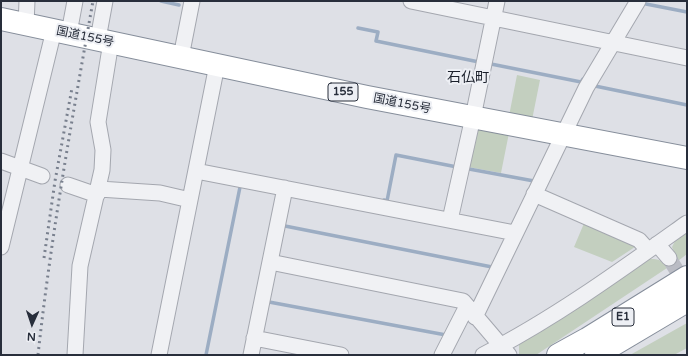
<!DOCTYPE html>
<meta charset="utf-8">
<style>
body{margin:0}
#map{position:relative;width:688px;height:356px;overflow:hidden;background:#dee0e6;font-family:"Varela Round",sans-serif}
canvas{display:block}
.frame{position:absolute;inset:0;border:2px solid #282e3b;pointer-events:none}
.north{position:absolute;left:12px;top:304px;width:40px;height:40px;-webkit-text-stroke:3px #edeff4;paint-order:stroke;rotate:183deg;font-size:11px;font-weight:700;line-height:16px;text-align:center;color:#282e3b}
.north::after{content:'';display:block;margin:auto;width:14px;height:18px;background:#282e3b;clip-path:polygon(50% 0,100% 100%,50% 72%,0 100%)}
</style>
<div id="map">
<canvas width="688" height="356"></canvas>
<div class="frame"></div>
<div class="north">N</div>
</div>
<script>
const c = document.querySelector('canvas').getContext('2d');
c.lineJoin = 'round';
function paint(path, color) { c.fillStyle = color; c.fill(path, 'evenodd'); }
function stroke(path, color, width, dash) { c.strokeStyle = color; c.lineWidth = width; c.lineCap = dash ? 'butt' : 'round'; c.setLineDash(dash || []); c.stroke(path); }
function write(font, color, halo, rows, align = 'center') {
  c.font = font + ' "Varela Round","Noto Sans JP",sans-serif'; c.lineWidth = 4; c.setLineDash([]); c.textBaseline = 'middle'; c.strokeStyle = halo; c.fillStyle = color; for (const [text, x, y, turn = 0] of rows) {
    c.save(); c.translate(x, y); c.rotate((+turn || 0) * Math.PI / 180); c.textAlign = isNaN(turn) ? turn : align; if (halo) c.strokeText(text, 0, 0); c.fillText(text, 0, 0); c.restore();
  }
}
paint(new Path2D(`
 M 517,75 L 540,80 L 532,120 L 509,116 Z
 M 476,126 L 509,133 L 501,173 L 468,167 Z
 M 585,221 L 638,245 L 612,262 L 574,247 Z
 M 687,230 L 687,254 L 678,261 L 672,247 L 676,239 Z
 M 646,259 C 657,259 661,258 667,268 L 536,355 L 519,355 L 519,345 L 521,342 Z
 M 687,323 L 687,348 L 674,355 L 630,355 Z`), '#c3cfbf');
stroke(new Path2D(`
 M 161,1 L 179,5
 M 646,4 L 687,12
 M 358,28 L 378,32 L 376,41 L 479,62
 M 491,64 L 581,82 L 583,79
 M 595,86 L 687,105
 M 469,169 L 534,181
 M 384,200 L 387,201 L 396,155 L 457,167
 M 285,226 L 492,267
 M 269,302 L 446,335
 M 206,355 L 240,187`), '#9cadc3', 3.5);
stroke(new Path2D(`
 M 669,258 L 687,287`), '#babcc4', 15, [15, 8]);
const minor = new Path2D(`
 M 411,1 L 687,58
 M 26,25 L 27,1
 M 69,33 L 75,1
 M 98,39 L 105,1
 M 181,57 L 192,1
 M 1,161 L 42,176
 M 196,171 L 515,233
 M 68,185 L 97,195
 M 99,189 L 160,193 L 190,200
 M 534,194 L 639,240 L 648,250
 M 450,220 L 473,117 L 497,1
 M 657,244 L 669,258
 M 1,247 L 54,30
 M 270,262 L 463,301 L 509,355
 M 475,317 L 586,88 L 638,1
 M 254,338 L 341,355
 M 75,355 L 80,266 L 102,170 L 103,150 L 98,122 L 111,42
 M 159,355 L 217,65
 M 251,355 L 285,188
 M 442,355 L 467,306
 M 483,355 C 555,318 621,270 687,223`);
const highway = new Path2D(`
 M 1,19 L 367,97 L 687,158
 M 558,355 L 587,339 L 687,277
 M 596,355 L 687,301`);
stroke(minor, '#a4a7af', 17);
stroke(highway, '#868e9b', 24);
stroke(minor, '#f0f1f4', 15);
stroke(highway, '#fff', 22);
stroke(new Path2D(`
 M 44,258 L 55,181 L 72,88
 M 38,355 C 51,236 72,119 93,1`), '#79808e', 3, [2, 4]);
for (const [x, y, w] of [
 [343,92,30],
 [623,317,22]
]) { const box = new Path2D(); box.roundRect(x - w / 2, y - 9, w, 18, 3); c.fillStyle = '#edeff4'; c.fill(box); stroke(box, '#282e3b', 1); }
write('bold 11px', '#282e3b', null, [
 ["155",343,92],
 ["E1",623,317]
]);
write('12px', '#282e3b', '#edeff4', [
 ["国道155号",85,37,12],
 ["国道155号",402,104,11]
]);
write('14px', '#1b202b', '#edeff4', [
 ["石仏町",468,78]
]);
</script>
